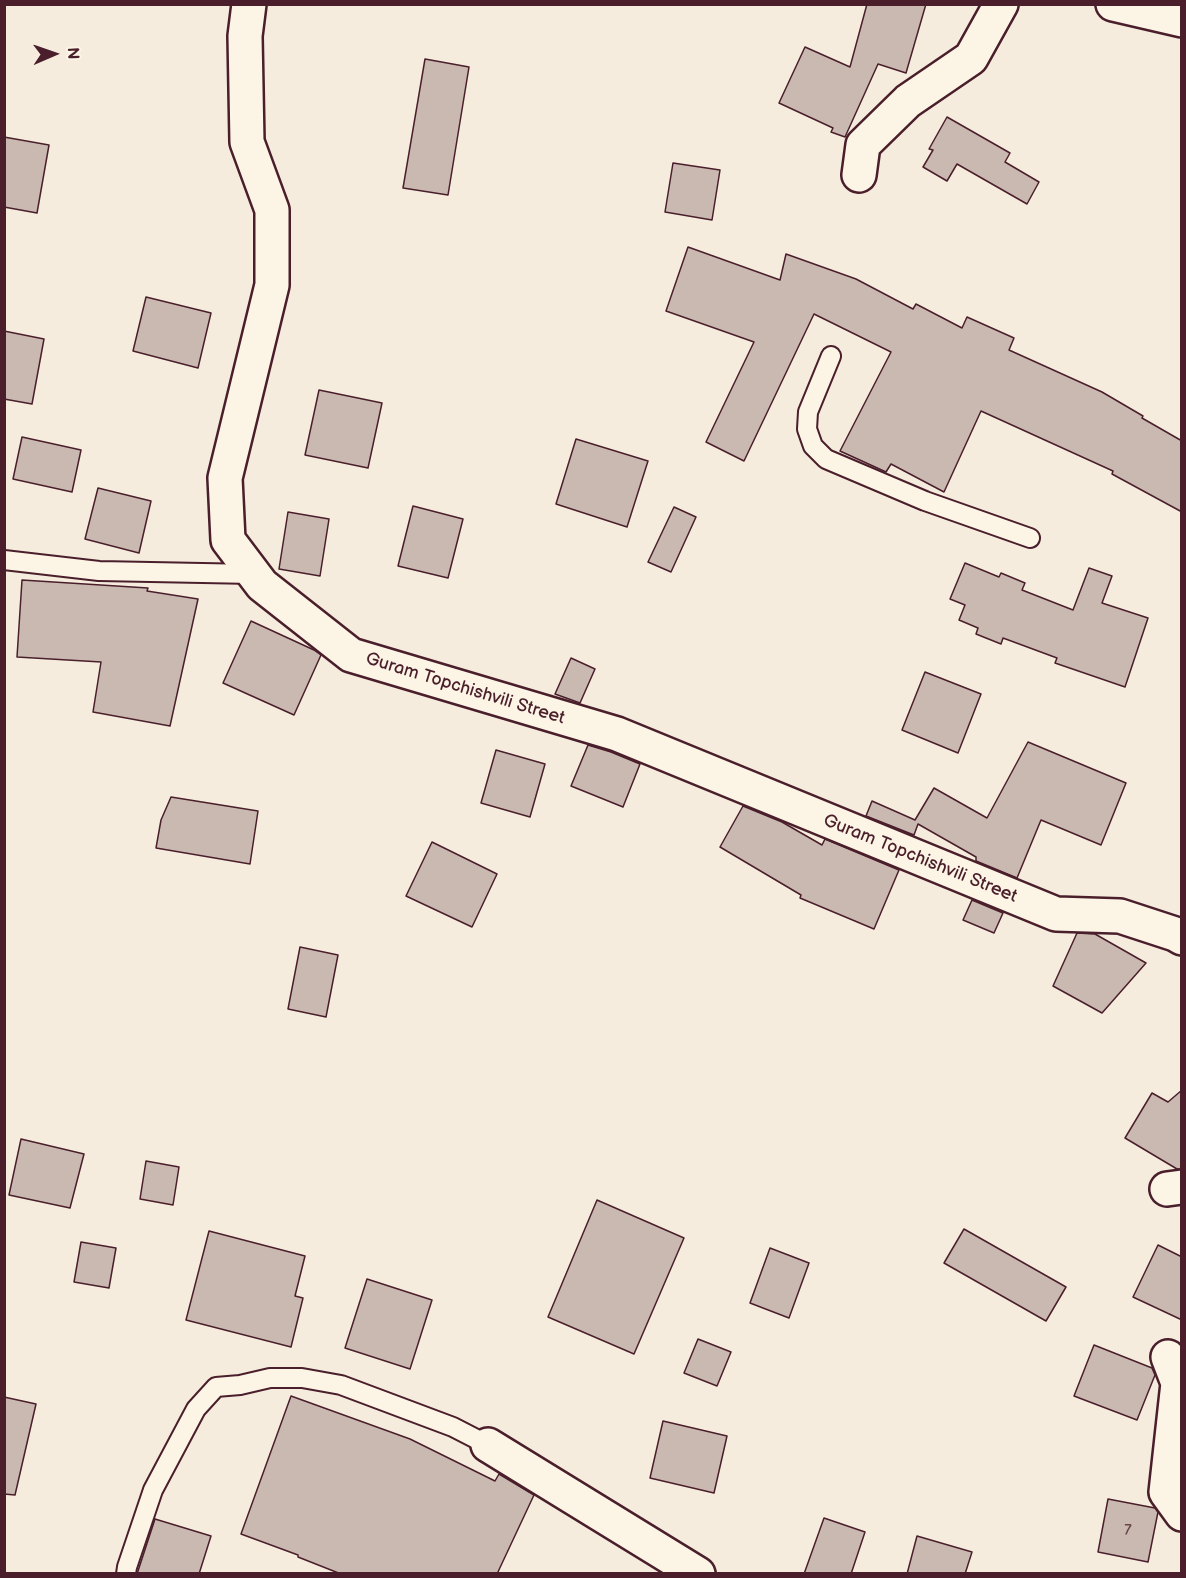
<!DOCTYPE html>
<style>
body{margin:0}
#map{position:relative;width:1186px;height:1578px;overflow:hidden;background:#f5ecde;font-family:"Balsamiq Sans",sans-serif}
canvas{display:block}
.frame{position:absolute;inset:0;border:6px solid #4a1f2b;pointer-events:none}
.north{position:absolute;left:24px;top:24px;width:60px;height:60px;-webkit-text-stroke:4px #fcf5e5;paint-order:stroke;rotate:88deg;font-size:16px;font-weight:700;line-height:24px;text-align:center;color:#4a1f2b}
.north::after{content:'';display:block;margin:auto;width:21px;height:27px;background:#4a1f2b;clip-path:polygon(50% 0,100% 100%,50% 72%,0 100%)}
</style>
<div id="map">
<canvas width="1186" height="1578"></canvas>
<div class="frame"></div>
<div class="north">N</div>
</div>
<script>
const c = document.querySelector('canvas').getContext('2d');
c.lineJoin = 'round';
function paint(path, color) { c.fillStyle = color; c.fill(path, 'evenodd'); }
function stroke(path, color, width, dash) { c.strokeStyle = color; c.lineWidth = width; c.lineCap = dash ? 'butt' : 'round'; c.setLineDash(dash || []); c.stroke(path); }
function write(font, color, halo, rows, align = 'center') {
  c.font = font + ' "Balsamiq Sans",sans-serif'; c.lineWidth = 6; c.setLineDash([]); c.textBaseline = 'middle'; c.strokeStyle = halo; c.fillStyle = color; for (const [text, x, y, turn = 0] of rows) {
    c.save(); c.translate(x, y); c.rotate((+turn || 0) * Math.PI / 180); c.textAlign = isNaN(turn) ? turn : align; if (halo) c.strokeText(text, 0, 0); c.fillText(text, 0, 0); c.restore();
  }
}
const building = new Path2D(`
 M 867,4 L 926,4 L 906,73 L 878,64 L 845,137 L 831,132 L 833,128 L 779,103 L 805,47 L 850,67 Z
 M 425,59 L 469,67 L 448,195 L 403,188 Z
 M 947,117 L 1010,153 L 1005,162 L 1039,182 L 1027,204 L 957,164 L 947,181 L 923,167 L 933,150 L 929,149 Z
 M 4,137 L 49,145 L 37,213 L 4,207 Z
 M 673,163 L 720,170 L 712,220 L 665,212 Z
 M 688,247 L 780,280 L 786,254 L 856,279 L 913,309 L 916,304 L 962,328 L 967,317 L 1014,338 L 1009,350 L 1102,392 L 1143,416 L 1142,418 L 1182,441 L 1182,512 L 1112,474 L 1113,471 L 981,411 L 944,492 L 891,464 L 886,472 L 840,451 L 891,352 L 814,314 L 744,461 L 706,442 L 754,342 L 666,311 Z
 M 146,297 L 211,313 L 198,368 L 133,351 Z
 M 4,331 L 44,339 L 32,404 L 4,399 Z
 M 319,390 L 382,403 L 368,468 L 305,455 Z
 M 22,437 L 81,450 L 72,492 L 13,479 Z
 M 576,439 L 648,461 L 627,527 L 556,504 Z
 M 98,488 L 151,501 L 139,553 L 85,539 Z
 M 413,506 L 463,519 L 448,578 L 398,566 Z
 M 674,507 L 696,517 L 671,572 L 648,562 Z
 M 288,512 L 329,519 L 320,576 L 279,569 Z
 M 965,563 L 999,577 L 1001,573 L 1025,583 L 1022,590 L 1073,610 L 1089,568 L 1112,576 L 1102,603 L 1148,618 L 1125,687 L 1055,663 L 1057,658 L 1003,638 L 1001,644 L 976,634 L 978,628 L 959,620 L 965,605 L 950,599 Z
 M 22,580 L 148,588 L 147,591 L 198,599 L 170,726 L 93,712 L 101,662 L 17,657 Z
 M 251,621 L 314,650 L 321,655 L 294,715 L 223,683 Z
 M 571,658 L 595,669 L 580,703 L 555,694 Z
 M 925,672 L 981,694 L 958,753 L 902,730 Z
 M 1028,742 L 1126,783 L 1101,845 L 1041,820 L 1017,878 L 976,861 L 976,857 L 918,824 L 914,835 L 866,816 L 872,801 L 915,820 L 934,788 L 987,818 Z
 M 588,745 L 611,752 L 640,764 L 623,807 L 571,786 Z
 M 496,750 L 545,764 L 530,817 L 481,803 Z
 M 171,797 L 258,811 L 250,864 L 156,848 L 161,820 Z
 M 743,806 L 782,822 L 822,845 L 825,839 L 899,870 L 874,929 L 800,898 L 801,895 L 720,847 Z
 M 432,842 L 497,874 L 472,927 L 406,896 Z
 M 972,900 L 1003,913 L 994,933 L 963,920 Z
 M 1077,933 L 1095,934 L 1146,963 L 1102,1013 L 1053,986 Z
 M 300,947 L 338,955 L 326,1017 L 288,1009 Z
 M 1182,1090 L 1182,1169 L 1177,1169 L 1125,1138 L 1152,1093 L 1168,1102 Z
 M 21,1139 L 84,1154 L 70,1208 L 9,1195 Z
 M 146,1161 L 179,1167 L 173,1205 L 140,1199 Z
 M 597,1200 L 684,1238 L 634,1354 L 548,1317 Z
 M 964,1229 L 1066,1287 L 1046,1321 L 944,1263 Z
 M 209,1231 L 305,1256 L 295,1296 L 303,1298 L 291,1347 L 186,1320 Z
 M 81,1242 L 116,1248 L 109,1288 L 74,1282 Z
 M 1158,1245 L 1182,1257 L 1182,1320 L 1133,1297 Z
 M 770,1248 L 809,1263 L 789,1318 L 750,1303 Z
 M 367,1279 L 432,1300 L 410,1369 L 345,1348 Z
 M 698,1339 L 731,1352 L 717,1386 L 684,1373 Z
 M 1094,1345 L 1152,1368 L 1155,1375 L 1137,1420 L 1074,1396 Z
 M 291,1396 L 410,1439 L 495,1481 L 499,1474 L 534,1495 L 497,1574 L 341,1574 L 298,1557 L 298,1555 L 241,1534 Z
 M 4,1397 L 36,1404 L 15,1495 L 4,1494 Z
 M 663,1421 L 727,1436 L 714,1493 L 650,1478 Z
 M 1108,1499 L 1155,1508 L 1158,1512 L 1148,1562 L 1098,1552 Z
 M 824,1518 L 865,1532 L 851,1574 L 804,1574 Z
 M 155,1519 L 211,1536 L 199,1574 L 137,1574 Z
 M 917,1536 L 972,1552 L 965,1574 L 907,1574 Z`);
paint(building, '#cab9b1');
stroke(building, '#4a1f2b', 1.5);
const lane = new Path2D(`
 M 831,356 L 808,412 L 807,429 L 813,446 L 826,459 L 925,501 L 1030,538
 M 4,560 L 99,571 L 254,574
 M 126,1574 L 127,1567 L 153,1490 L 196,1409 L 216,1387 L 240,1385 L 270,1378 L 302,1378 L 341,1385 L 453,1427 L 488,1445`);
const street = new Path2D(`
 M 249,4 L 245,36 L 247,142 L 272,210 L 272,285 L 225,478 L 228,540 L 262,585 L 351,655 L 617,734 L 1056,914 L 1120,916 L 1175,934 L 1182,938
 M 1113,4 L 1182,20
 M 859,175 L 863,145 L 908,101 L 971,58 L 1001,4
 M 1167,1189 L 1182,1187
 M 1168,1357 L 1178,1383 L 1166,1492 L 1182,1514
 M 488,1445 L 698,1574`);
stroke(lane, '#4a1f2b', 22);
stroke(street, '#4a1f2b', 38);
stroke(lane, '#fcf5e5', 18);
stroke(street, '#fcf5e5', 33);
write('15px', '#6a464c', null, [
 ["7",1128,1531]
]);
write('18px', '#4a1f2b', '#fcf5e5', [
 ["Guram Topchishvili Street",465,689,17],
 ["Guram Topchishvili Street",920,859,22]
]);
</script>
